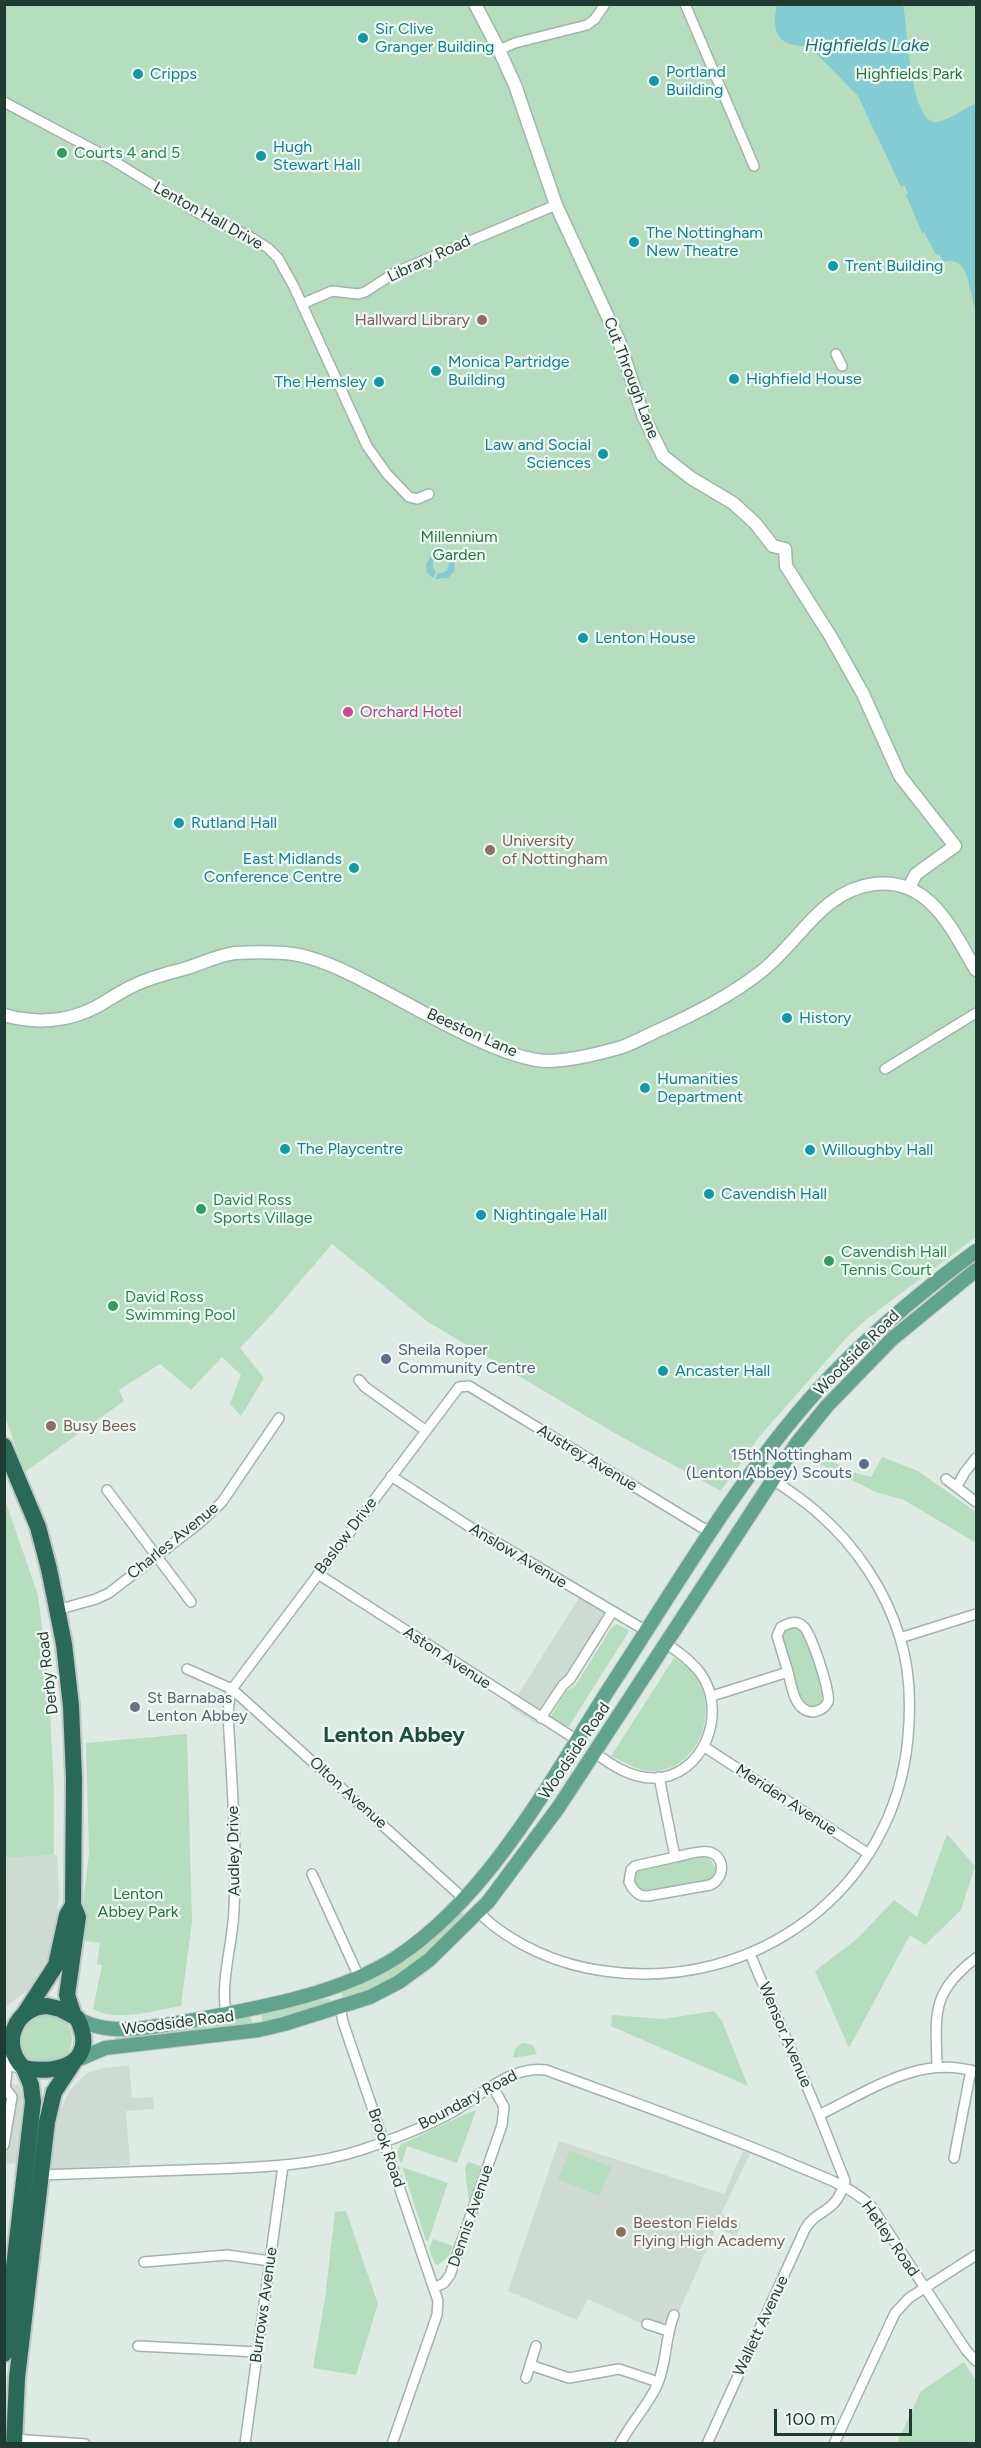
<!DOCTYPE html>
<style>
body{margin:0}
#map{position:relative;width:981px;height:2448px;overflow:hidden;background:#deebe4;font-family:Figtree,sans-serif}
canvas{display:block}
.frame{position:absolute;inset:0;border:6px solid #1f3b32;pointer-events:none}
.scale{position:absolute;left:774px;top:2409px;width:138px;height:27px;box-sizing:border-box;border:3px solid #1f3b32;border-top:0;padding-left:8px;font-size:18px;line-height:21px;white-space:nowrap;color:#1f3b32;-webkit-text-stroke:4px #eff7f3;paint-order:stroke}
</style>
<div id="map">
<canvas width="981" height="2448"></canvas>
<div class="frame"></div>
<div class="scale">100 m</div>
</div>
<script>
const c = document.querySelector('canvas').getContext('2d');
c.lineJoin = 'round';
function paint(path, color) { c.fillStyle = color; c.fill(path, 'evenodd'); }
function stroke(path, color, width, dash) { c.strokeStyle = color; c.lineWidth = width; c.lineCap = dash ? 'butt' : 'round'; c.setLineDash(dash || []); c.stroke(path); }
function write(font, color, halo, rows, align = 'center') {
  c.font = font + ' Figtree,sans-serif'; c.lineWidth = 4.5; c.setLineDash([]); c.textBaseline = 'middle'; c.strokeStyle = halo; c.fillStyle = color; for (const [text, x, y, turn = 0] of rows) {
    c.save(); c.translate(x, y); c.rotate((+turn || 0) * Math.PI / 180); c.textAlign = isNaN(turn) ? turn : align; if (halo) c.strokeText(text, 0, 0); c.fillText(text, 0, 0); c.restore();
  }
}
paint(new Path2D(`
 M 584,1590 L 610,1606 L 535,1723 L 510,1707 Z
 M 57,1855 L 59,1896 L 53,1945 L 49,1956 L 27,1991 L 5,2007 L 5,1858 Z
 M 129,2065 L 132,2098 L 153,2097 L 154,2109 L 126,2111 L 130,2165 L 50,2169 L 59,2113 L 70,2090 L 87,2073 L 104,2068 Z
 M 5,2083 L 19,2085 L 23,2097 L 16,2164 L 5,2163 Z
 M 559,2141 L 724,2194 L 743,2151 L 750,2154 L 721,2214 L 741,2224 L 737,2236 L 716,2228 L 677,2316 L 670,2313 L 667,2321 L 660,2323 L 645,2318 L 643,2324 L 588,2299 L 577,2320 L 508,2291 Z`), '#cddbd3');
paint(new Path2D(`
 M 5,5 L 976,5 L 976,1237 L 867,1319 L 849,1335 L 759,1437 L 721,1491 L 618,1435 L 428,1322 L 332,1244 L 272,1314 L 240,1348 L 264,1378 L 241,1416 L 230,1404 L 241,1375 L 222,1357 L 191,1390 L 160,1364 L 119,1390 L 124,1401 L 25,1472 L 5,1417 Z
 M 815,1452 L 853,1472 L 871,1477 L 882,1457 L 918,1471 L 976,1512 L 976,1543 L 904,1500 L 876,1492 L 811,1460 Z
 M 4,1497 L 38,1595 L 49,1686 L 54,1795 L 54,1855 L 5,1858 Z
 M 617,1624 L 628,1630 L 628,1633 L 569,1726 L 563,1727 L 550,1717 L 551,1716 L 567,1690 L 575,1686 L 612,1627 Z
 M 795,1626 L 805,1633 L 824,1693 L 820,1705 L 811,1709 L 800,1701 L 782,1636 L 786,1629 Z
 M 674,1658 C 679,1662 686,1665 690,1669 C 723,1703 701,1774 649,1771 C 635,1769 623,1762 611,1756 Z
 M 187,1734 L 192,1921 L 181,2006 C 154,2010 118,2023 93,2009 L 102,1965 L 97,1964 L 100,1943 L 79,1940 L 89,1853 L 86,1743 Z
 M 947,1834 L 975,1866 L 961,1910 L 925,1945 L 910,1935 L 849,2048 L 815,1971 L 857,1939 L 894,1900 L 917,1917 Z
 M 703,1857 L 710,1859 L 716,1869 L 711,1881 L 645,1892 L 640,1890 L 634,1879 L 635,1872 L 642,1868 Z
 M 461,1911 L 468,1918 L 460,1927 L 392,1982 L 345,2000 L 340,1990 C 395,1971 419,1950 461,1911 Z
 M 329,1999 L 334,2004 L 263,2024 L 261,2014 L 316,2000 Z
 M 714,2011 L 722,2021 L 748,2086 L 611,2026 L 612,2015 L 663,2019 Z
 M20 2039a26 26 0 1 1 52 0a26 26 0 1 1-52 0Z
 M 250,2016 L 253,2024 L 207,2031 L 115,2040 L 115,2036 Z
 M 522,2043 L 533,2045 L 537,2054 L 513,2058 L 515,2049 Z
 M 476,2111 L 457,2163 L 407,2146 L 402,2163 L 400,2162 L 397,2153 L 400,2145 L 470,2112 Z
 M 570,2151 L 612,2167 L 599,2196 L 558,2179 Z
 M 468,2162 L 481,2166 L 469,2202 L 465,2168 Z
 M 402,2167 L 448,2183 L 428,2241 L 426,2240 Z
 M 346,2211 L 378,2304 L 356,2375 L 313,2368 L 325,2298 L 335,2212 Z
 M 433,2239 L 453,2246 L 449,2256 L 438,2265 L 435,2264 L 429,2249 Z
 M 964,2362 L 976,2381 L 976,2443 L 897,2443 L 921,2391 Z`), '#b6ddbe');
paint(new Path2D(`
 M 777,4 L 903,5 C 908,28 909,116 934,122 C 942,124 968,107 976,103 L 976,310 C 968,295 972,254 943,262 L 939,254 L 936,255 L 924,232 L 922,233 L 906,195 L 908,193 L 904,185 L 901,187 L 858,96 L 809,46 C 778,47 771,34 777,4 Z
 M 434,550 L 446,550 L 443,556 L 438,556 L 433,561 L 433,568 L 436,572 L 433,578 L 427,573 L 426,564 Z
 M 449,551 L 455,560 L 454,571 L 448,578 L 435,579 L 438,573 L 443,573 L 447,570 L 449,564 L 446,557 Z`), '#83ccd3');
const street = new Path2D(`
 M 685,4 L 754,166
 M 499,50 L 515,43 L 587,25 L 595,19 L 605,4
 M 4,102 L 109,158 L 200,214 L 249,236 L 268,248 L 278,258 L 294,287 L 367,446 L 387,474 L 409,497 L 417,499 L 429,494
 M 302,304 L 332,291 L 358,294 L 365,292 L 396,272 L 556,205
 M 836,354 L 842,366
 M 885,1069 L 976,1013
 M 359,1380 L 365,1387 L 425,1430
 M 391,1476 L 467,1525 L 648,1632
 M 946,1479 L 976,1502
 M 957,1486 L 965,1472 L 976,1458
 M 107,1490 L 191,1602
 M 318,1574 L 577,1740
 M 57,1610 L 96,1599 L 109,1593 L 197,1525 L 222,1502 L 279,1418
 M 900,1638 L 976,1614
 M 187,1669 L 232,1689 L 463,1898
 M 712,1696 L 788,1672 L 777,1636 L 781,1627 C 789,1623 796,1620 803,1626 C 811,1632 831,1693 828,1702 C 825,1708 819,1711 813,1712 C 794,1711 792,1687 788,1672
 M 541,1718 L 563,1685 L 570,1679 L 612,1612
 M 703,1746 L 869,1854
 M 594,1752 C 611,1765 631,1778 653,1778 C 704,1778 728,1712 701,1674 C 692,1661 678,1652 666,1643
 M 659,1777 L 675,1857 C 685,1855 699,1850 709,1852 C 726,1856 725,1879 710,1885 L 648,1896 C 638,1897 633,1890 629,1882 L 631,1870 L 635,1866 L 675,1857
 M 312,1874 L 359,1977
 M 479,1913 C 512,1945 559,1965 604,1971 C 755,1993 895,1890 908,1737 C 911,1704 910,1669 900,1638 C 886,1591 856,1546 819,1514 C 805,1501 788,1490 772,1479
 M 340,2006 L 343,2022 L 438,2301 L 437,2315 L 392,2444
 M 226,2014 C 220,1980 233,1944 234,1909 C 237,1855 233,1802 230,1748 C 229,1728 226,1708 232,1689 L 459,1387 L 469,1386 L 701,1527 L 712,1531
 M 937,2067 C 936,2014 930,1993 976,1958
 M 819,2115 C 869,2091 920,2054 976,2072
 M 4,2145 L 12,2097 L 5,2088 L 8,2063
 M 954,2158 L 971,2070
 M 40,2175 C 98,2173 155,2171 213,2169 C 263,2167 312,2166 361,2150 C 391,2140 421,2129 449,2114 C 479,2098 509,2065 546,2070 C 627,2100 710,2129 790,2163 C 817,2175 850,2185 871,2206 L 966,2350 L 976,2361
 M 144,2262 L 227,2255 L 270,2261
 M 434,2288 L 444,2283 L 450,2275 L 502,2125 L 504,2107 L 493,2087
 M 647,2324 L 668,2331
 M 138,2346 L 258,2352
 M 530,2365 L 569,2378 L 619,2369 L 658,2382
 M 526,2378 L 536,2346
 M 14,2439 L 85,2444
 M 245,2444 L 283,2166
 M 620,2444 C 631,2422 649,2405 658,2383 C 667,2361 665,2337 674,2315
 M 707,2444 L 805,2229 C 818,2207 835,2216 845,2181 L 819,2115 L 750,1954
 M 834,2444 L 895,2313 L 909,2298 L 976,2255`);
const secondary = new Path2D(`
 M 475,4 L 499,50 L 515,85 L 556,205 L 619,341 L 643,415 L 663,456 L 691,478 L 733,503 L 755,523 L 773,546 L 785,549 L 786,566 L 831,637 L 863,694 L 900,776 L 955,846 L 916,874 L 909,887
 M 4,1015 C 35,1024 68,1022 96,1007 C 109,1000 121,991 135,985 C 151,977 170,973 187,968 C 203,963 219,955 235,953 C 251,952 269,952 285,953 C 313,955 344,970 368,983 C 412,1005 499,1059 546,1061 C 571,1061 598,1054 622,1047 C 634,1043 646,1036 657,1031 C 693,1015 727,998 758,974 C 798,945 820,891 874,884 C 930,877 952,930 976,970
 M 4,2063 L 22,2067`);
const primary = new Path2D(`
 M 77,2018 C 110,2039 163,2025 200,2019 C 264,2007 342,1993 397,1957 C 488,1897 550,1782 607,1692 C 672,1593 737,1480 816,1392 C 864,1339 919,1293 976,1251
 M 75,2061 L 105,2048 L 259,2030 L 284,2024 L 370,1997 L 399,1982 L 429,1960 L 488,1902 L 558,1808 L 797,1443 L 827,1406 L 892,1339 L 976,1270`);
const highway = new Path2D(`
 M 4,1446 L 38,1527 L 49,1569 L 64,1644 L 71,1706 L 74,1779 L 73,1905 L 67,1915 L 56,1965 L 25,2013
 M 73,1905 L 78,1917 L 67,1995 L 74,2016
 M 47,2006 L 60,2009 L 77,2018 C 99,2062 60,2075 24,2068 C 0,2046 14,2007 47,2006 Z
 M 4,2354 L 33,2102 L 31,2085 L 24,2068
 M 14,2444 L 17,2378 L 47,2122 L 54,2092 L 73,2063`);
stroke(street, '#a1b3ab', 12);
stroke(secondary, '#9db7ac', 15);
stroke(primary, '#c0c8c6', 16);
stroke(highway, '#c0c8c6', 20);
stroke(street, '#fff', 9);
stroke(secondary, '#fff', 12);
stroke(primary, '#61a38d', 14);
stroke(highway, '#2a6957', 16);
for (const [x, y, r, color] of [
 [363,38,6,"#0f9aa8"],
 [138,74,6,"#0f9aa8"],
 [654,81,6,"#0f9aa8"],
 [62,153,6,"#2e9e5b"],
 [261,156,6,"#0f9aa8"],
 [634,242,6,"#0f9aa8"],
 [833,266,6,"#0f9aa8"],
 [482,320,6,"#8d6e63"],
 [436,371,6,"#0f9aa8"],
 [734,379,6,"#0f9aa8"],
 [379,382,6,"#0f9aa8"],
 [603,454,6,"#0f9aa8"],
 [583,638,6,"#0f9aa8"],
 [348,712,6,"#d1479c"],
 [179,823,6,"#0f9aa8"],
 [490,850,6,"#8d6e63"],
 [354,868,6,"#0f9aa8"],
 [787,1018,6,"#0f9aa8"],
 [645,1088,6,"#0f9aa8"],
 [285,1149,6,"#0f9aa8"],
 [810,1150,6,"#0f9aa8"],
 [709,1194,6,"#0f9aa8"],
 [201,1209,6,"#2e9e5b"],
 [481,1215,6,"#0f9aa8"],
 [829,1261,6,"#2e9e5b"],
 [113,1306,6,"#2e9e5b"],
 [386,1359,6,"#5c6f8a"],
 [663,1371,6,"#0f9aa8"],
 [51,1426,6,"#8d6e63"],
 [864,1464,6,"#5c6f8a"],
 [135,1707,6,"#6b7280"],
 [621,2232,6,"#8d6e63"]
]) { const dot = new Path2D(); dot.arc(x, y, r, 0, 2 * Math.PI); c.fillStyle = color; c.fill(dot); stroke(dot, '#eff7f3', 2); }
write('16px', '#0d838f', '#eff7f3', [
 ["Sir Clive",375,29],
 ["Granger Building",375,47],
 ["Portland",666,72],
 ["Building",666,90],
 ["Cripps",150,74],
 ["Hugh",273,147],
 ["Stewart Hall",273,165],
 ["The Nottingham",646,233],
 ["New Theatre",646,251],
 ["Trent Building",845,266],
 ["Monica Partridge",448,362],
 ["Building",448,380],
 ["Highfield House",746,379],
 ["The Hemsley",367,382,"right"],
 ["Law and Social",591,445,"right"],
 ["Sciences",591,463,"right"],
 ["Lenton House",595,638],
 ["Rutland Hall",191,823],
 ["East Midlands",342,859,"right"],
 ["Conference Centre",342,877,"right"],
 ["History",799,1018],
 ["Humanities",657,1079],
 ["Department",657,1097],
 ["The Playcentre",297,1149],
 ["Willoughby Hall",822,1150],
 ["Cavendish Hall",721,1194],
 ["Nightingale Hall",493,1215],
 ["Ancaster Hall",675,1371]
], 'left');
write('16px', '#287440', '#eff7f3', [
 ["Highfields Park",909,74],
 ["Millennium",459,537],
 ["Garden",459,555],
 ["Lenton",138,1894],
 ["Abbey Park",138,1912]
]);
write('16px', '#27864d', '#eff7f3', [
 ["Courts 4 and 5",74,153],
 ["David Ross",213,1200],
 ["Sports Village",213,1218],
 ["Cavendish Hall",841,1252],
 ["Tennis Court",841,1270],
 ["David Ross",125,1297],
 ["Swimming Pool",125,1315]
], 'left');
write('16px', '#1f3b32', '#eff7f3', [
 ["Lenton Hall Drive",208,216,29],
 ["Library Road",429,259,-25],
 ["Cut Through Lane",631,378,69],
 ["Beeston Lane",472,1033,24],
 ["Woodside Road",857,1353,-45],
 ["Austrey Avenue",587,1458,31],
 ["Baslow Drive",346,1536,-53],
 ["Charles Avenue",173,1541,-39],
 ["Anslow Avenue",518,1556,31],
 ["Aston Avenue",447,1658,33],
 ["Derby Road",48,1673,-97],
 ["Woodside Road",575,1751,-56],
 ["Olton Avenue",348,1793,42],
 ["Meriden Avenue",786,1800,33],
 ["Audley Drive",234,1851,-91],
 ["Woodside Road",178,2023,-7],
 ["Wensor Avenue",785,2035,67],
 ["Boundary Road",468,2100,-28],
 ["Brook Road",386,2148,71],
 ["Dennis Avenue",471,2216,-71],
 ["Hetley Road",890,2239,55],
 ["Burrows Avenue",264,2305,-82],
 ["Wallett Avenue",761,2326,-65]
]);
write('16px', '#785e54', '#eff7f3', [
 ["Hallward Library",470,320,"right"],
 ["University",502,841],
 ["of Nottingham",502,859],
 ["Busy Bees",63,1426],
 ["Beeston Fields",633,2223],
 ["Flying High Academy",633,2241]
], 'left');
write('16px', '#b23c85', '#eff7f3', [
 ["Orchard Hotel",360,712]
], 'left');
write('16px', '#4e5e75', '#eff7f3', [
 ["Sheila Roper",398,1350],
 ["Community Centre",398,1368],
 ["15th Nottingham",852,1455,"right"],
 ["(Lenton Abbey) Scouts",852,1473,"right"]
], 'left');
write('16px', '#5b616d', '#eff7f3', [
 ["St Barnabas",147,1698],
 ["Lenton Abbey",147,1716]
], 'left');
write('italic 18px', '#176f79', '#eff7f3', [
 ["Highfields Lake",867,46]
]);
write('bold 22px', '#1a4e3e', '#eff7f3', [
 ["Lenton Abbey",394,1736]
]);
</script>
